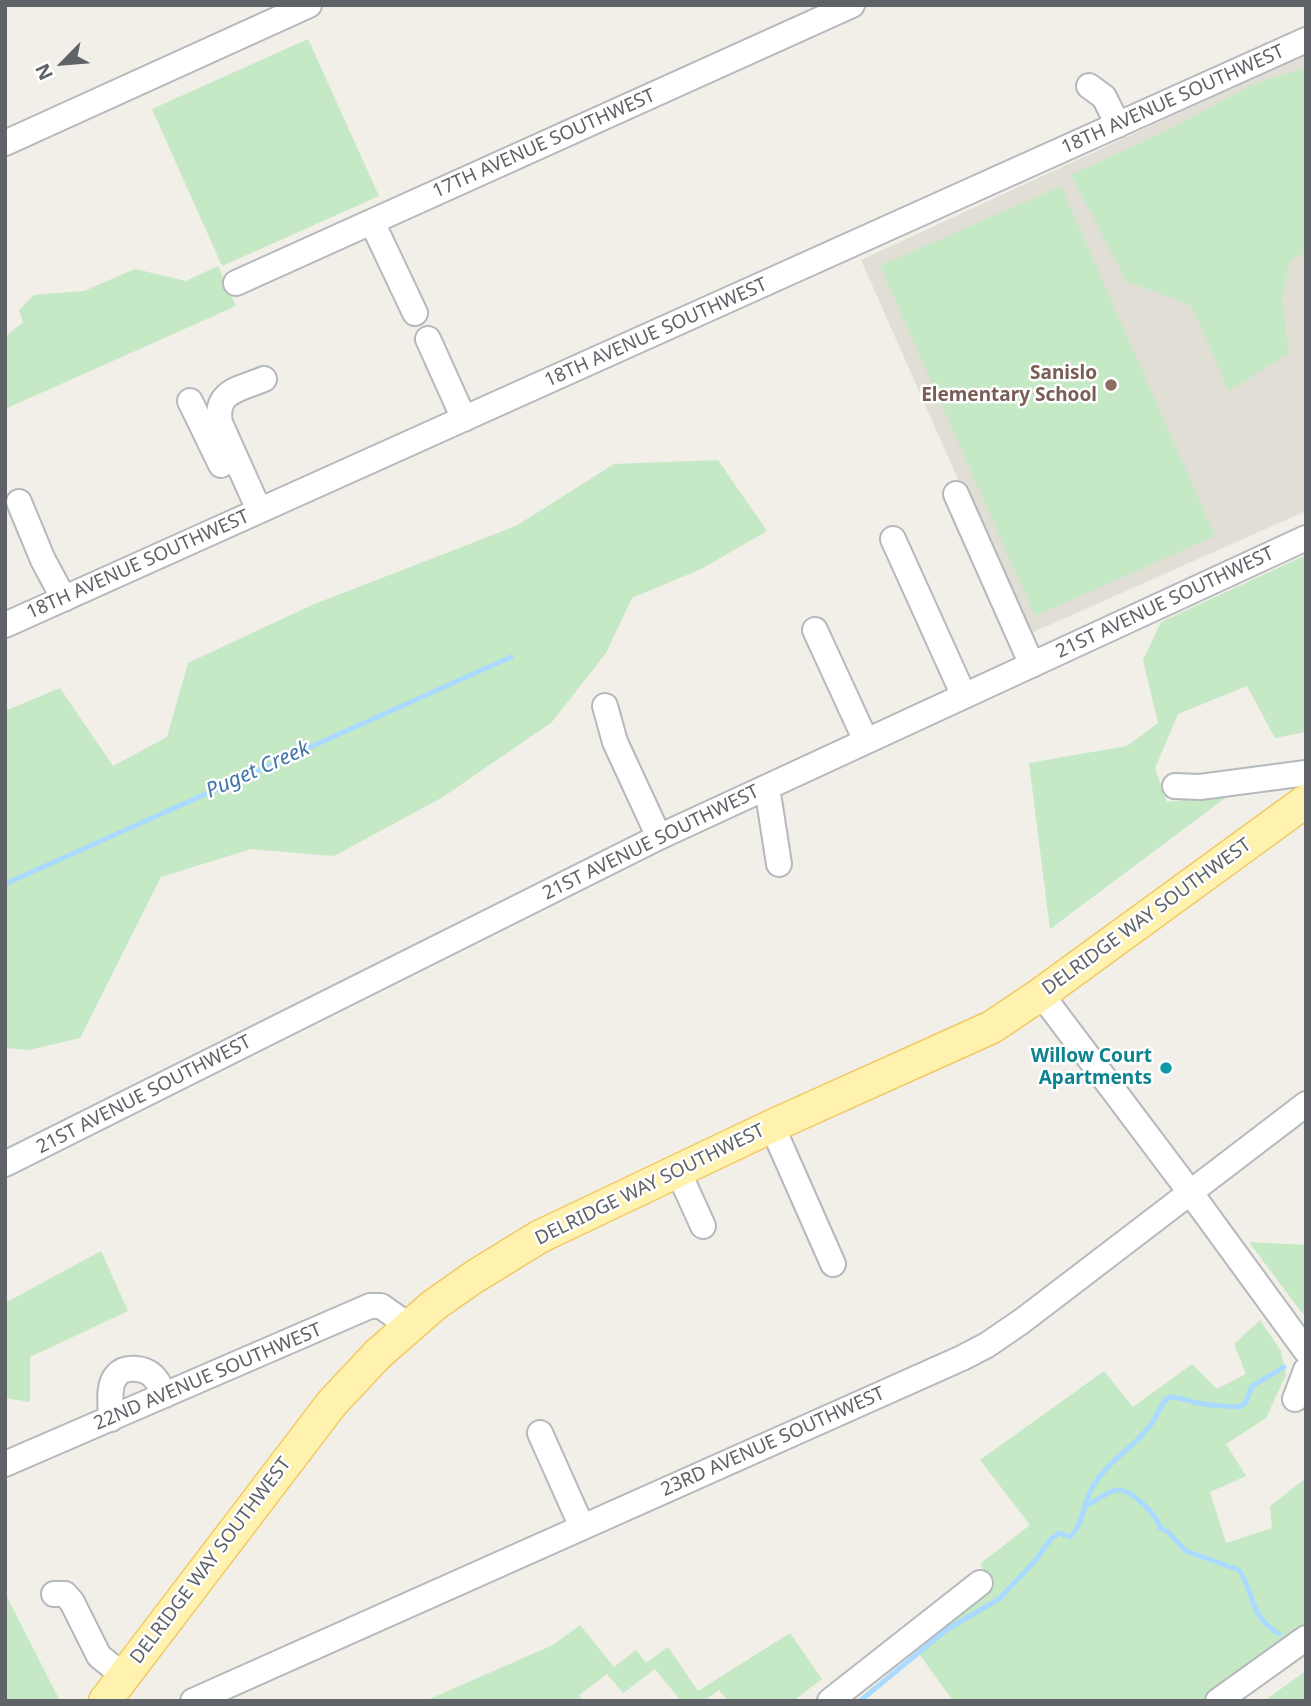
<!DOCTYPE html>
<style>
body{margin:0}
#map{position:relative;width:1311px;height:1706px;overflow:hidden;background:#f1efe8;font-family:"Noto Sans",sans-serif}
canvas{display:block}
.frame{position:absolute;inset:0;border:7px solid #5f6368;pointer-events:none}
.north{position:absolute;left:28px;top:28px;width:70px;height:70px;-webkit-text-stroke:5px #fff;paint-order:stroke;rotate:245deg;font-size:19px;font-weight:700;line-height:28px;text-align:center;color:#5f6368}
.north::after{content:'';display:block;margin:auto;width:24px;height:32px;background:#5f6368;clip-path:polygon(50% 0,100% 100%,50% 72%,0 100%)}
</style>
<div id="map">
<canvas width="1311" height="1706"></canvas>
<div class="frame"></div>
<div class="north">N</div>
</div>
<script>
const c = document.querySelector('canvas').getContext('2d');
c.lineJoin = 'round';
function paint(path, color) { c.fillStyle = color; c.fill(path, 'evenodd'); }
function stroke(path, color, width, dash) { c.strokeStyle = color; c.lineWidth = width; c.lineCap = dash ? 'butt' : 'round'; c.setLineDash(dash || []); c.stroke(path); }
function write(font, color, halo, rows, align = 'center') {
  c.font = font + ' "Noto Sans",sans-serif'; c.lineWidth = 5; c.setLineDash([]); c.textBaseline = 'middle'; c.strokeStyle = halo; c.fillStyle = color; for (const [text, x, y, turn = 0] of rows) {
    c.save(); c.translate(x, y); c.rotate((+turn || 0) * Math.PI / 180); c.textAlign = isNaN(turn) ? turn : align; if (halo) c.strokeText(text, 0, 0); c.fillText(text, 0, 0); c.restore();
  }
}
paint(new Path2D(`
 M 1306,54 L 1306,511 L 1027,635 L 861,260 Z`), '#e1ded6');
paint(new Path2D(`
 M 308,39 L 379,196 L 222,266 L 152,109 Z
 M 1306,67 L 1306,252 L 1290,261 L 1282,298 L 1289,353 L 1229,391 L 1191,305 L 1126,281 L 1071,175 L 1168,130 L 1252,85 Z
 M 1061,186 L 1215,536 L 1035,616 L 880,266 Z
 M 218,266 L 236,306 L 5,409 L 5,337 L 23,322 L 19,310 L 34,295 L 84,291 L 135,269 L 186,281 Z
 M 718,460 L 767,531 L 701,569 L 632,598 L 606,653 L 552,722 L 443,797 L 334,856 L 251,849 L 161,877 L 80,1038 L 29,1050 L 5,1048 L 5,711 L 60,688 L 113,766 L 167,737 L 188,663 L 312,605 L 516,526 L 614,464 Z
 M 1306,555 L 1306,732 L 1275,738 L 1247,686 L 1178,714 L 1155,768 L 1167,802 L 1228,796 L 1050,929 L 1029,763 L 1127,746 L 1158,723 L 1143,660 L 1161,622 Z
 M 1249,1242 L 1306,1245 L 1306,1315 L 1302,1313 Z
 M 101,1251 L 128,1311 L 30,1357 L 30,1402 L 5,1398 L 5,1303 Z
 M 1260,1320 L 1281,1351 L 1286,1375 L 1266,1418 L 1226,1444 L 1246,1476 L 1210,1492 L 1226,1543 L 1272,1528 L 1270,1506 L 1306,1478 L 1306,1630 L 1209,1701 L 953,1701 L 915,1648 L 994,1587 L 980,1564 L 1030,1525 L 980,1460 L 1104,1371 L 1133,1407 L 1192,1364 L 1217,1389 L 1246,1374 L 1234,1344 Z
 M 5,1593 L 60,1701 L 5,1701 Z
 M 580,1625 L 614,1667 L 636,1650 L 646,1663 L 668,1647 L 698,1691 L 790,1633 L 822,1679 L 793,1701 L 728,1701 L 719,1690 L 704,1701 L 681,1701 L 655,1669 L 623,1693 L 607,1674 L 579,1695 L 583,1701 L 425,1701 L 553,1645 Z
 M 1306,1671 L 1306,1701 L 1264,1701 Z`), '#c5e8c5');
stroke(new Path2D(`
 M 5,884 L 511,657
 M 1087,1505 C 1097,1501 1106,1492 1116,1490 C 1131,1488 1157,1515 1160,1528 L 1168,1532 L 1186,1551 L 1239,1570 C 1256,1596 1248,1614 1279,1634
 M 860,1701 L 946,1630 L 999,1599 L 1034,1562 L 1051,1539 L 1059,1533 L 1070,1537 C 1083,1524 1083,1506 1091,1490 C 1106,1460 1139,1446 1155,1418 C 1159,1412 1163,1398 1171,1397 C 1179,1397 1190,1402 1198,1403 C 1212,1406 1226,1406 1240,1407 L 1246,1402 L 1252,1386 L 1284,1367`), '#aadaff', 5);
const minor = new Path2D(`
 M 1089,86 L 1104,97 L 1118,125
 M 5,143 L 309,5
 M 372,222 L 415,313
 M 236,283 L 852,5
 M 428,339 L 464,419
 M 190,401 L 221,465
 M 956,494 L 1032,665
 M 19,502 L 43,560 L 64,599
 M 259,510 L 220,423 C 214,391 240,389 264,379
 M 893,539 L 964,696
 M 5,625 L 1306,40
 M 815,630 L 866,741
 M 605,706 L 615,742 L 659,837
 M 1175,786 L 1200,787 L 1306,773
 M 767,787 L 779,864
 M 1041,994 L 1190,1192 L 1306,1351
 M 772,1126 L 833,1264
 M 5,1164 L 659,837 L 1306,538
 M 678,1171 L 703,1226
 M 1295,1399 L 1306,1370
 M 111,1419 C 111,1407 107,1385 117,1375 C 125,1365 145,1368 153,1376 C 158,1381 162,1389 165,1395
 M 540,1433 L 582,1527
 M 5,1464 L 370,1306 L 381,1306 L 409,1326
 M 54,1594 L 65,1594 L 72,1602 L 99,1656 L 124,1676
 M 193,1701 L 962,1358 L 987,1345 L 1022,1321 L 1306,1104
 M 830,1701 L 980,1583
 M 1218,1701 L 1306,1638`);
const major = new Path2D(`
 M 105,1701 L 332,1403 L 378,1354 L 434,1305 L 474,1277 L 539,1237 L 772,1126 L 992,1027 L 1041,994 L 1306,801`);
stroke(minor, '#b5b8bc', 28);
stroke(major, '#f2c960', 35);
stroke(minor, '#fff', 24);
stroke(major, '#fff2af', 32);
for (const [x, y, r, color] of [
 [1111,385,7,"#8d6e63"],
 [1166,1068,7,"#0f9aa8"]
]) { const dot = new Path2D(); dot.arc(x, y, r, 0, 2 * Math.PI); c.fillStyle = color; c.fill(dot); stroke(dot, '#fff', 2.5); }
write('19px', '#5f6368', '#fff', [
 ["18TH AVENUE SOUTHWEST",1173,100,-24],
 ["17TH AVENUE SOUTHWEST",544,144,-24],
 ["18TH AVENUE SOUTHWEST",656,333,-24],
 ["18TH AVENUE SOUTHWEST",138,565,-24],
 ["21ST AVENUE SOUTHWEST",1165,603,-25],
 ["21ST AVENUE SOUTHWEST",651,843,-26],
 ["DELRIDGE WAY SOUTHWEST",1147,917,-36],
 ["21ST AVENUE SOUTHWEST",144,1095,-27],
 ["DELRIDGE WAY SOUTHWEST",650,1185,-26],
 ["22ND AVENUE SOUTHWEST",208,1377,-23],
 ["23RD AVENUE SOUTHWEST",773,1442,-24],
 ["DELRIDGE WAY SOUTHWEST",211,1561,-53]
]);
write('bold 19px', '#785e54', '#fff', [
 ["Sanislo",1097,374],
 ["Elementary School",1097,396]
], 'right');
write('bold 19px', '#0d838f', '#fff', [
 ["Willow Court",1152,1057],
 ["Apartments",1152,1079]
], 'right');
write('italic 21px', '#4174aa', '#fff', [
 ["Puget Creek",258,770,-24]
]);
</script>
